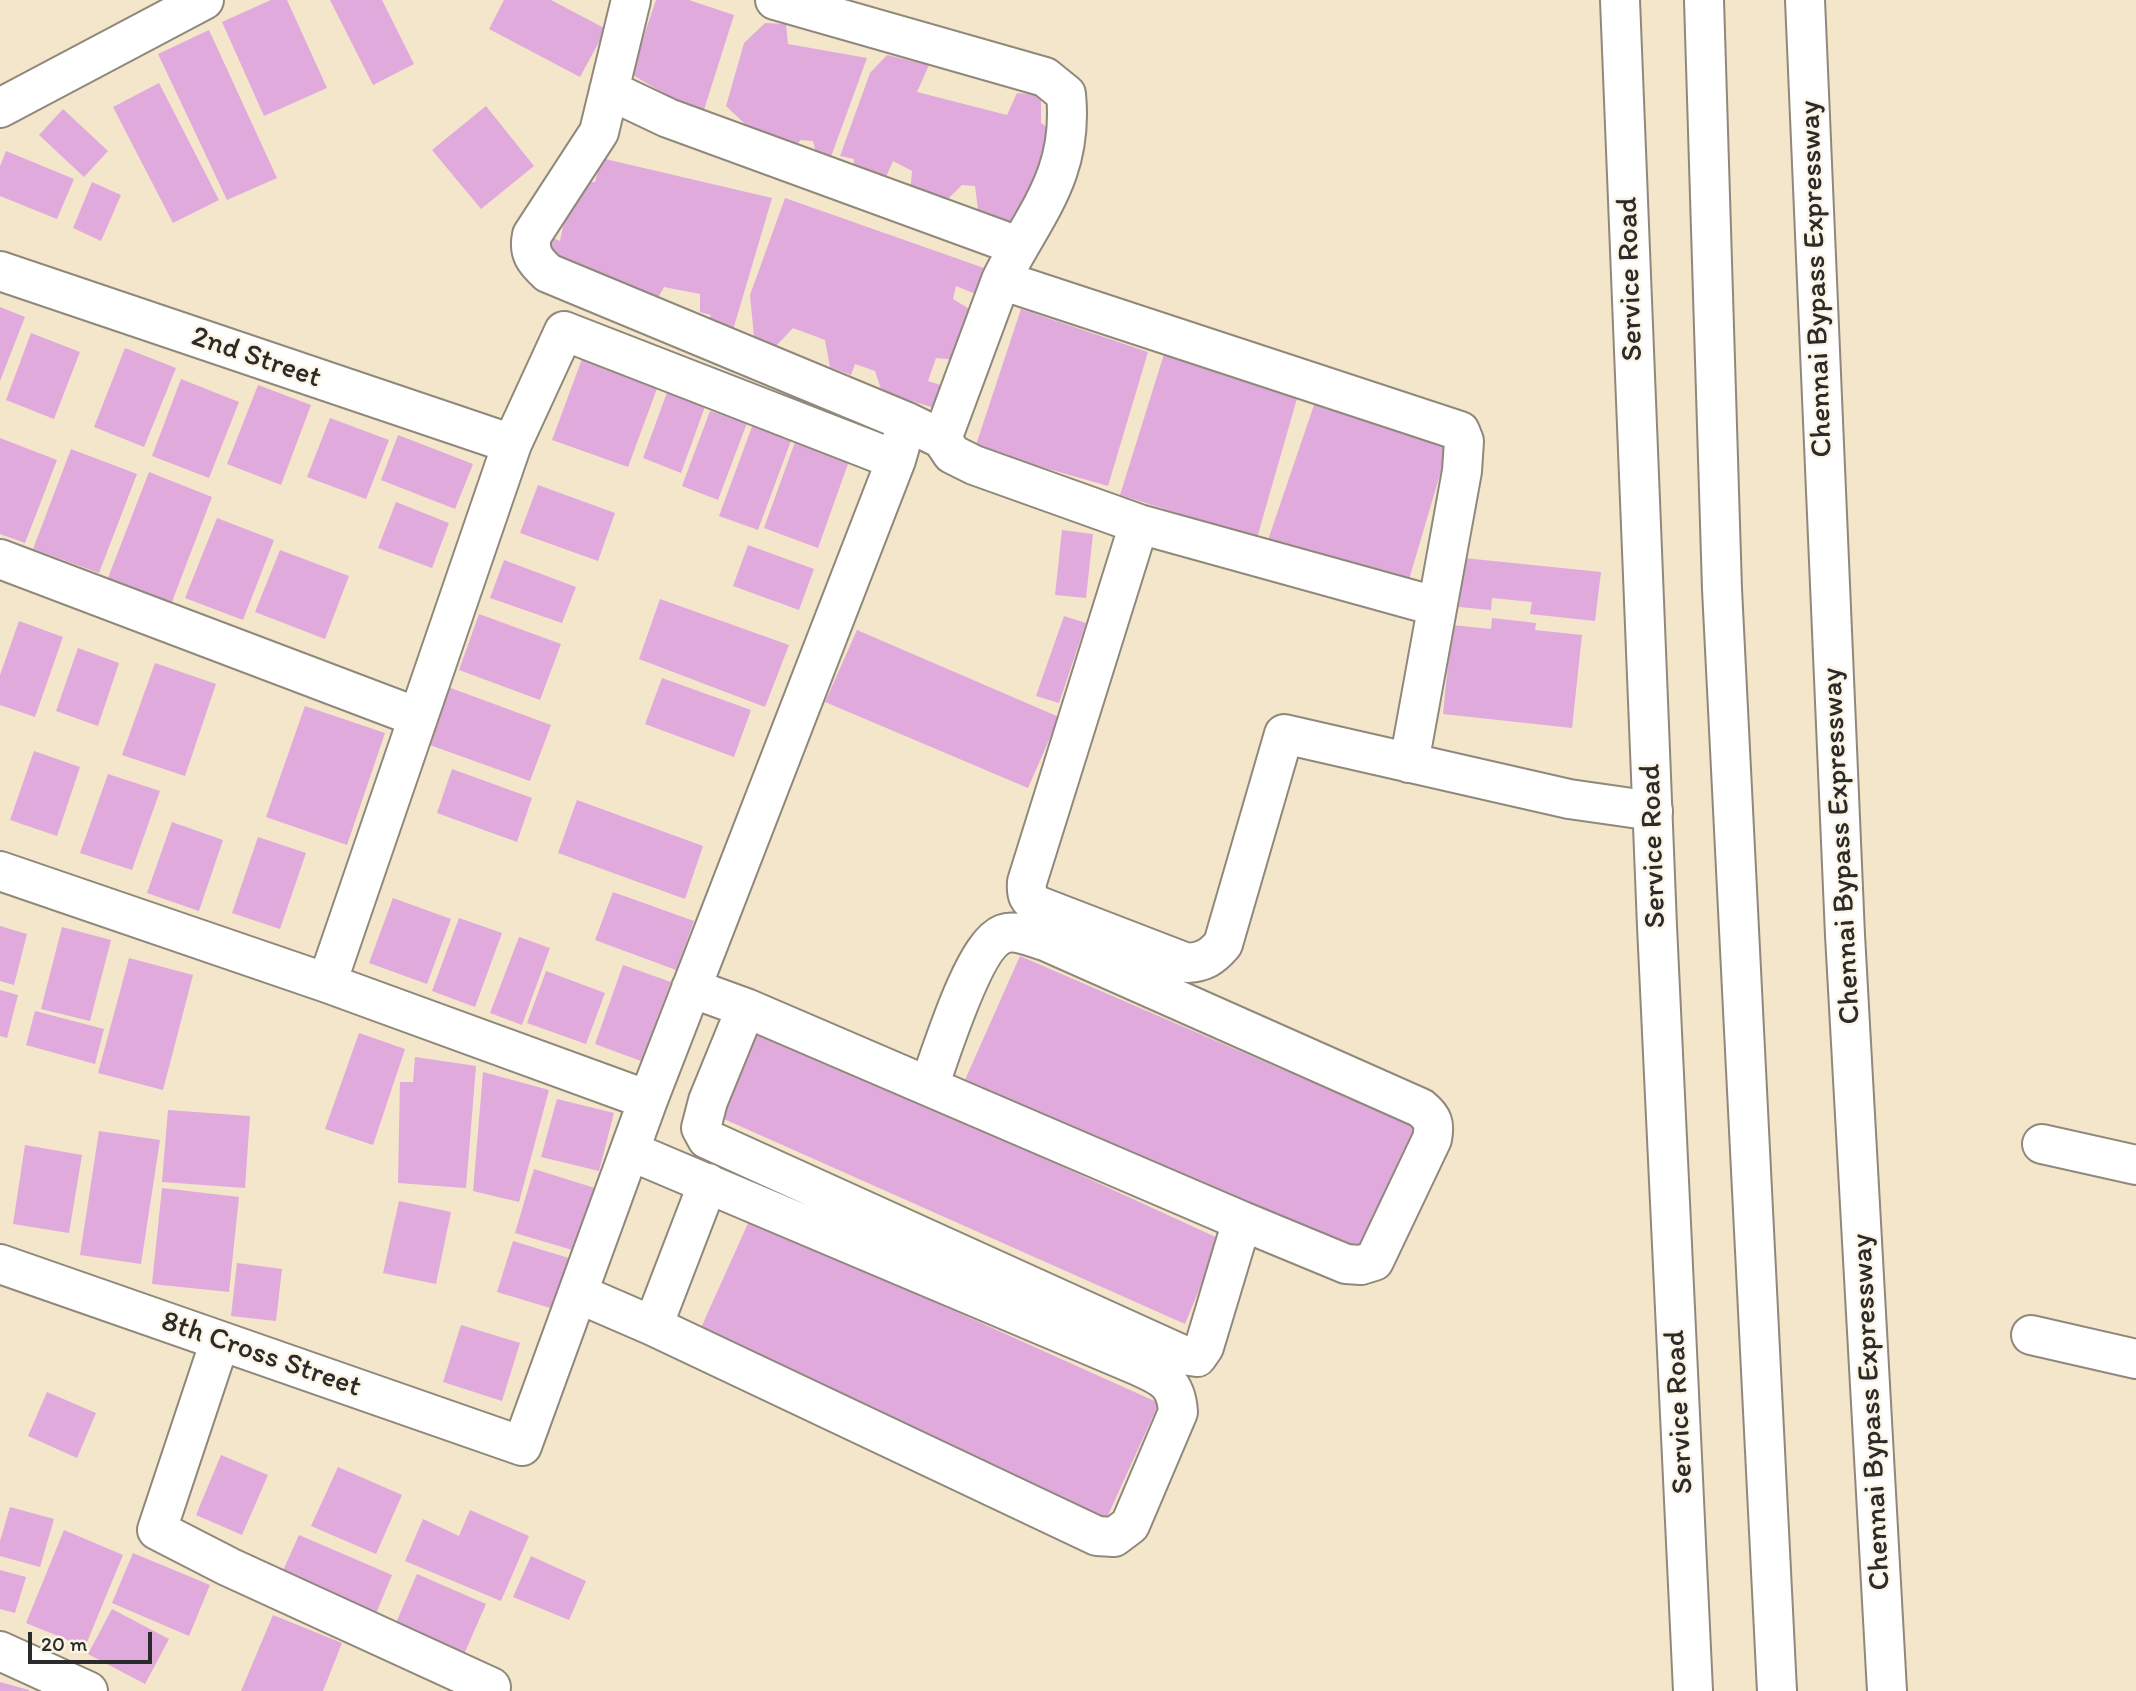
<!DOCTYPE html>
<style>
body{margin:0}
#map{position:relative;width:2136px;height:1691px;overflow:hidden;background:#f3e6cb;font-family:Itim,sans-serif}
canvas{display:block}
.scale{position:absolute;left:28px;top:1632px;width:124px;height:32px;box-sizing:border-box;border:4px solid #2b2b2b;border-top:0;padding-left:9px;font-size:21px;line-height:24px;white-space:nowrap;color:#2b2b2b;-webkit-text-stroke:5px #fcf5e5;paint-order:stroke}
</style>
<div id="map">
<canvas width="2136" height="1691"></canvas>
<div class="scale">20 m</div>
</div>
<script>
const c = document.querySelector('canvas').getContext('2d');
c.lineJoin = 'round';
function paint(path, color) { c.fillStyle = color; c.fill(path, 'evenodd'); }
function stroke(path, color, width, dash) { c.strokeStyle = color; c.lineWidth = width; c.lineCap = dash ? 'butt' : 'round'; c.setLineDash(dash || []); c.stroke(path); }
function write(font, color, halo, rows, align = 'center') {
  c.font = font + ' Itim,sans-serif'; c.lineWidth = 5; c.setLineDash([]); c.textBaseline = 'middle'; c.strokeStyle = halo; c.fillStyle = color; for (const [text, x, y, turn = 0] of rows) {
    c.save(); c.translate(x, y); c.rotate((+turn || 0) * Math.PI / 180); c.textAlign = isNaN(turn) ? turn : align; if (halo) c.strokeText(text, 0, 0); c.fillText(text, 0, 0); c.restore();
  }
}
paint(new Path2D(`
 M 271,0 L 287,0 L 327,88 L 264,116 L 222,22 Z
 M 330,0 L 382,0 L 414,64 L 373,85 Z
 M 504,0 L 551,0 L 606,29 L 580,77 L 489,29 Z
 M 656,0 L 689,0 L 734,15 L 702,116 L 631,74 Z
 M 765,23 L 786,24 L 788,44 L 867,58 L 828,165 L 818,161 L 813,141 L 801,140 L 792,148 L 764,142 L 726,106 L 744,43 Z
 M 209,30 L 277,178 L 227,200 L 158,54 Z
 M 887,55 L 929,65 L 917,92 L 1007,115 L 1017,93 L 1041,95 L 1041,123 L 1057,134 L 1013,222 L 979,217 L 975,186 L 962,185 L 945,202 L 910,196 L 912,171 L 893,161 L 882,186 L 853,175 L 854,159 L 840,156 L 870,73 Z
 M 159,83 L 219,200 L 173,223 L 113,107 Z
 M 486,106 L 534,166 L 481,209 L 432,150 Z
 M 63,109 L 108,151 L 84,177 L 39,135 Z
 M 6,151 L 74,179 L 57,219 L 0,196 L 0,166 Z
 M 601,158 L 772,198 L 733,330 L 706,327 L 711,315 L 700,312 L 700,294 L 664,287 L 653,307 L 545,262 L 551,237 L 560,241 L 563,226 L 585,182 L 595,182 Z
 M 92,182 L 121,195 L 101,241 L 73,228 Z
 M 785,198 L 984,268 L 978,295 L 956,286 L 953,299 L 976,313 L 957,360 L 936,358 L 928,381 L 947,387 L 941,410 L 882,392 L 875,371 L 855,364 L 851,375 L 830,367 L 825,340 L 793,328 L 774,348 L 755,347 L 750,295 Z
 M 0,307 L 25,317 L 0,381 Z
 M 1021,309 L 1148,352 L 1108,486 L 975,448 Z
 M 31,333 L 80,352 L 54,419 L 6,400 Z
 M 125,348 L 176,368 L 144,447 L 94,427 Z
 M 1164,354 L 1298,395 L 1257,538 L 1120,495 Z
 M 582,359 L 658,386 L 628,467 L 552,440 Z
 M 181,379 L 239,402 L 209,478 L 152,456 Z
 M 258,385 L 311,405 L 281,485 L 227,464 Z
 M 669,387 L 707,401 L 681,473 L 643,458 Z
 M 1315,402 L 1448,447 L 1408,583 L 1266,546 Z
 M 710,411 L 747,423 L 718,500 L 682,486 Z
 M 330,418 L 389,440 L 366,499 L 307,477 Z
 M 753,424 L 792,438 L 758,530 L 719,516 Z
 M 398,435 L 473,464 L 455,509 L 381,480 Z
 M 0,438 L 57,460 L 25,543 L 0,534 Z
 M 795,442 L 849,461 L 818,548 L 764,528 Z
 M 71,449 L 137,474 L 99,573 L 33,549 Z
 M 149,472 L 212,497 L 170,607 L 106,583 Z
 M 538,485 L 615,513 L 598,561 L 520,533 Z
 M 396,502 L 449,523 L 432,568 L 378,548 Z
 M 217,518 L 274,540 L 243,620 L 185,598 Z
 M 1062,530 L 1093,534 L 1086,598 L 1055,595 Z
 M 748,545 L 814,569 L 799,610 L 733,586 Z
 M 280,550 L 349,576 L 325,639 L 255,612 Z
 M 1464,558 L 1601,572 L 1595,621 L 1530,614 L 1532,602 L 1492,598 L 1491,610 L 1459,607 Z
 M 504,560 L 576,587 L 562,623 L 490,598 Z
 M 660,599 L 789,645 L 765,707 L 639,659 Z
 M 479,614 L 561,644 L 540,700 L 459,670 Z
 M 1064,616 L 1086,623 L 1059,703 L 1036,696 Z
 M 1492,618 L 1536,623 L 1535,630 L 1582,635 L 1572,728 L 1443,714 L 1452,625 L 1491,629 Z
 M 19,621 L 63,637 L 35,717 L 0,705 L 0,675 Z
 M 857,630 L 1059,717 L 1028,788 L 825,702 Z
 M 78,648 L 119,663 L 98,726 L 56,711 Z
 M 155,663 L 216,684 L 185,776 L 122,755 Z
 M 662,678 L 751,710 L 734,757 L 645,724 Z
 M 448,687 L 551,725 L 530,781 L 427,744 Z
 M 305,706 L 385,733 L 347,845 L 266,817 Z
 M 34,751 L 80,767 L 57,836 L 10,820 Z
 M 452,769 L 532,798 L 517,842 L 437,813 Z
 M 108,774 L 160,791 L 132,870 L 80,853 Z
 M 577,800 L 703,846 L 685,899 L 558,853 Z
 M 172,822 L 223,840 L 199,911 L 147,893 Z
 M 258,837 L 306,853 L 280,929 L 232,913 Z
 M 613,892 L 694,921 L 676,970 L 595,940 Z
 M 393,898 L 451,919 L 427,984 L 369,963 Z
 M 459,918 L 502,933 L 475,1007 L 432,991 Z
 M 0,926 L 27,934 L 14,985 L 0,981 Z
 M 62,927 L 111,940 L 90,1021 L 41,1009 Z
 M 519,937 L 550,948 L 522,1025 L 490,1013 Z
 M 1020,956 L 1415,1127 L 1356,1256 L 965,1080 Z
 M 129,958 L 193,975 L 163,1090 L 98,1073 Z
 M 623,965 L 671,982 L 641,1061 L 595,1044 Z
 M 546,971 L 605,993 L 586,1044 L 527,1023 Z
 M 0,990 L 18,995 L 7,1038 L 0,1036 Z
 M 35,1011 L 104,1029 L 95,1064 L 26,1045 Z
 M 758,1027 L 1220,1239 L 1185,1324 L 715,1115 Z
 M 359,1033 L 405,1049 L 373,1145 L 325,1129 Z
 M 415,1057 L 476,1066 L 466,1188 L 398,1183 L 400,1082 L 413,1082 Z
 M 483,1072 L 549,1090 L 519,1202 L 473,1191 Z
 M 557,1099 L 614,1113 L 599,1171 L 541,1157 Z
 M 168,1110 L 250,1116 L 245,1188 L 162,1182 Z
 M 99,1131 L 160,1140 L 141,1264 L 80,1255 Z
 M 25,1145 L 82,1155 L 69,1233 L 13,1224 Z
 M 534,1169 L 598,1189 L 579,1252 L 515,1233 Z
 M 162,1188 L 239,1197 L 229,1292 L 152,1284 Z
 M 399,1201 L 451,1212 L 436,1284 L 383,1273 Z
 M 750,1219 L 1159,1403 L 1104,1524 L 695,1341 Z
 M 513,1241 L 572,1259 L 557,1310 L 497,1292 Z
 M 237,1263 L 282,1269 L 276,1321 L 231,1316 Z
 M 461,1325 L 520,1343 L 502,1401 L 443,1382 Z
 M 47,1392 L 96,1413 L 77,1458 L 28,1436 Z
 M 221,1455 L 268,1475 L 242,1535 L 196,1515 Z
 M 338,1467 L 402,1495 L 376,1554 L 311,1526 Z
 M 10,1507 L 54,1519 L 40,1567 L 0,1556 L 0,1541 Z
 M 470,1510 L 529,1536 L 501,1601 L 405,1561 L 423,1519 L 459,1536 Z
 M 64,1530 L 123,1555 L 85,1647 L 26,1623 Z
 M 299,1535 L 392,1575 L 375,1616 L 281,1575 Z
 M 133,1553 L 210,1585 L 189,1636 L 112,1603 Z
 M 531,1556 L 586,1581 L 569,1620 L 513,1597 Z
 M 0,1570 L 26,1577 L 15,1613 L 0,1609 Z
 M 417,1574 L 486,1604 L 461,1661 L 392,1632 Z
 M 112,1609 L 169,1639 L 145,1684 L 88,1654 Z
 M 273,1615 L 342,1643 L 323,1691 L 241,1691 Z
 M 0,1682 L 29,1690 L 29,1691 L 0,1691 Z`), '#e0aadd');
const minor = new Path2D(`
 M 631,0 L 599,132 L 532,235 C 528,253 535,261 548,273 L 907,422
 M 775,0 L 1045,77 L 1066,94 C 1074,175 1035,213 1001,280 L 1460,431 L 1464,441 L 1462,471 L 1409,763
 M 609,90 L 668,118 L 1018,246
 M 0,108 L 204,0
 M 0,271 L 512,444
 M 942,439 L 1001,280
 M 1139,524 L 1435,606
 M 0,559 L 417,717
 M 0,871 L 327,983 L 648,1100
 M 327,983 L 512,444 L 564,331 L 896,460
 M 691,988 L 746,1008 L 1242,1221
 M 746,1008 L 708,1101 L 701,1128 L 707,1139 L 1183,1355 L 1197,1357 L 1204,1347 L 1242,1221 L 1346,1264 L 1361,1265 L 1374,1261 L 1432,1139 C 1435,1124 1433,1118 1421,1108 L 1045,941 C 1034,938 1016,929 1003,934 C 973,946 941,1054 929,1086
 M 2042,1144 L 2136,1165
 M 0,1264 L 522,1446 L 648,1100 L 896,460 L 907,422 L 942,439 L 952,454 L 974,465 L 1139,524 L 1027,882 C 1026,895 1028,900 1039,906 L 1187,963 C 1204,962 1212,957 1223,944 L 1284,734 L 1569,799 L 1653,811
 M 579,1294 L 653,1326 L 1097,1536 L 1114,1537 L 1130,1525 L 1178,1412 C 1176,1381 1162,1377 1136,1365 L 630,1151
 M 653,1326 L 708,1183
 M 2031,1335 L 2136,1359
 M 220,1341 L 157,1530 L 229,1567 L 491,1687
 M 0,1651 L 88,1691`);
const tertiary = new Path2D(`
 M 1620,0 L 1657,926 L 1693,1691`);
const trunk = new Path2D(`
 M 1704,0 L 1722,589 L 1777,1691
 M 1805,0 L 1845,935 L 1887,1691`);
stroke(minor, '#8f887b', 42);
stroke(tertiary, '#8f887b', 42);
stroke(trunk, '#8f887b', 42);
stroke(minor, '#fff', 38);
stroke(tertiary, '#fff', 38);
stroke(trunk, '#fff', 38);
write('30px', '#2b2b2b', '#fcf5e5', [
 ["Service Road",1631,279,-92],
 ["Chennai Bypass Expressway",1817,279,-92],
 ["2nd Street",256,358,19],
 ["Service Road",1654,846,-92],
 ["Chennai Bypass Expressway",1842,846,-93],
 ["8th Cross Street",261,1355,19],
 ["Service Road",1680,1412,-93],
 ["Chennai Bypass Expressway",1872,1412,-93]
]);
</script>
